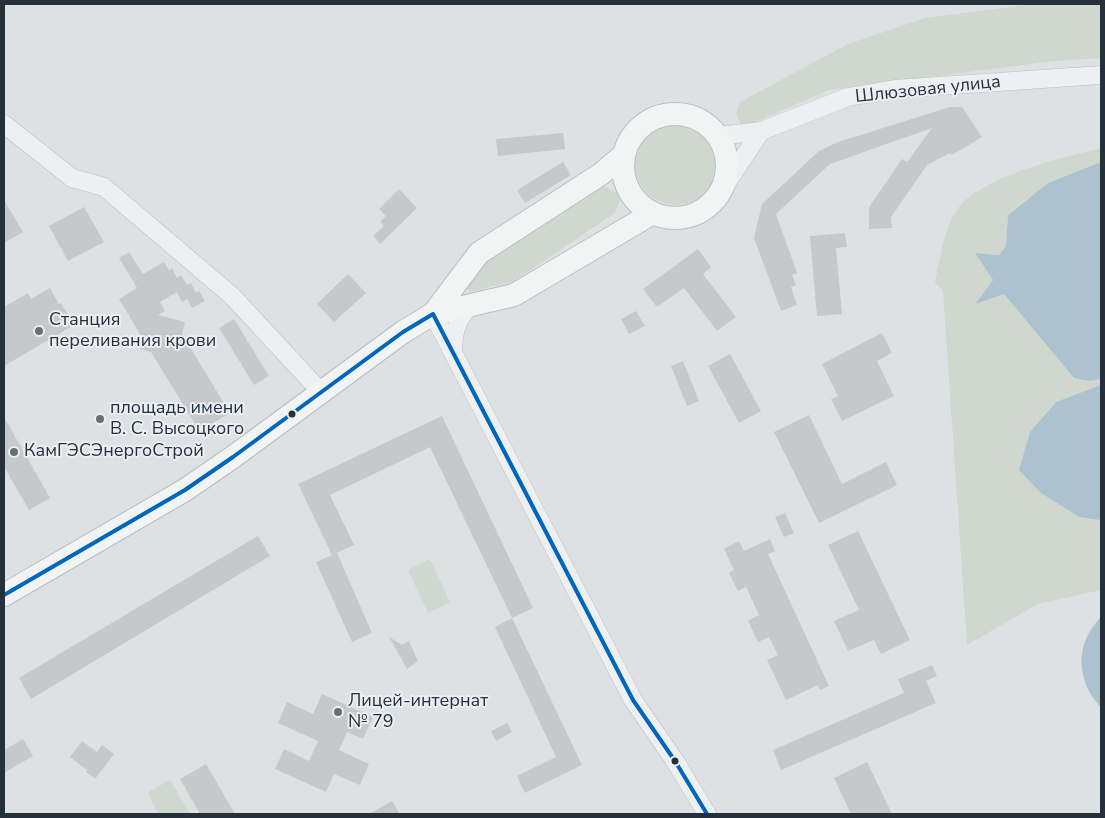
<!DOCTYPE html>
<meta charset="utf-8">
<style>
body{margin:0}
#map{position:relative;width:1105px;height:818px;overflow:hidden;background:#dee1e3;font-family:"Nunito Sans",sans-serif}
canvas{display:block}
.frame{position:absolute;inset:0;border:5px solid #26303b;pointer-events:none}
</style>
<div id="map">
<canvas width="1105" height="818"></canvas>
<div class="frame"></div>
</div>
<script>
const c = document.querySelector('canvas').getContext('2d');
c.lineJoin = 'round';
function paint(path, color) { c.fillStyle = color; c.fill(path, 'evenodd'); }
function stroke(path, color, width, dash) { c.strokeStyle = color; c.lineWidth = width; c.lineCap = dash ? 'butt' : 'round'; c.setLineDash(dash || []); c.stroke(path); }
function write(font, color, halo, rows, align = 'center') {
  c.font = font + ' "Nunito Sans",sans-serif'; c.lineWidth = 4; c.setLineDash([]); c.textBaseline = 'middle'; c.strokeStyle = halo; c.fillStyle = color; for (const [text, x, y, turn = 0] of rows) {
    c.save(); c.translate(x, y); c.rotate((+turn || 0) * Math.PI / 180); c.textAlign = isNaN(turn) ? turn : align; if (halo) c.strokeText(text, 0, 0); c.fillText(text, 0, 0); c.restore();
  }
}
paint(new Path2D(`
 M 1059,4 L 1101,4 L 1101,58 L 1054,61 L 829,90 L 753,123 L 741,124 L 736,114 L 740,102 L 848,44 L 925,18 L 1025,5 Z
 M634 163a42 42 0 1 1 84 0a42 42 0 1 1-84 0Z
 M 1101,148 L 1101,162 L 1048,183 L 1008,214 L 1006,246 L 999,255 L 975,253 L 993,280 L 975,303 L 1004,294 L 1074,378 L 1089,381 L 1101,379 L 1101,385 L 1056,402 L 1030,432 L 1041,493 L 1079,517 L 1099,520 L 1101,518 L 1101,590 L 1038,604 L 967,645 L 943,291 L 935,283 C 940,259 943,230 957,210 C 980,176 1062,158 1101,148 Z
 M 602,186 L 622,195 L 615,213 L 514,281 L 469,292 L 466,284 L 500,247 Z
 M 430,559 L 450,602 L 428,613 L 408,570 Z
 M 170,780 L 190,814 L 158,814 L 148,794 L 150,791 Z`), '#d0d7ce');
paint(new Path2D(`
 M 1101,162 L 1101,379 L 1089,381 L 1074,378 L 1004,294 L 975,304 L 993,280 L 975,253 L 999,255 L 1006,246 L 1008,215 L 1048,183 Z
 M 1101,385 L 1101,518 L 1099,520 L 1079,517 L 1041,493 L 1019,470 L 1030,432 L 1056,402 Z
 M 1101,617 L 1101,708 C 1097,702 1091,696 1088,689 C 1076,662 1081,638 1101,617 Z`), '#acc2cf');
paint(new Path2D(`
 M 950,107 L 962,107 L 982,137 L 952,155 L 950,153 L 927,165 L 891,217 L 892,228 L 869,229 L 869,207 L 902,159 L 907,162 L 932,128 L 830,164 L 776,214 L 797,273 L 792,275 L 796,285 L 791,287 L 797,305 L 781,311 L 754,238 L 762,204 L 819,151 L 838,142 Z
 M 563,133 L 565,149 L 498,156 L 496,139 Z
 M 563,162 L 571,175 L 525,203 L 517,190 Z
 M 399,189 L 417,208 L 380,244 L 373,236 L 384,226 L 380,222 L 386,216 L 379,209 Z
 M 4,200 L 23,232 L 4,243 Z
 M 84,207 L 104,242 L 68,261 L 49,226 Z
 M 845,233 L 847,247 L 836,248 L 842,314 L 817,316 L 810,236 Z
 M 698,249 L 711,267 L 703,274 L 736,317 L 717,331 L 684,288 L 657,307 L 643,289 Z
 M 129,252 L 143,274 L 164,262 L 169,270 L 172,268 L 177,278 L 181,275 L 187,285 L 191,283 L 196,293 L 199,291 L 205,301 L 192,308 L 187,299 L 182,302 L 177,292 L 160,302 L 165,311 L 158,315 L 185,322 L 182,334 L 230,413 L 206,427 L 195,424 L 151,352 L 140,349 L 143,339 L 119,299 L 137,288 L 119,258 Z
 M 348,274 L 366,293 L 334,322 L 317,304 Z
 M 50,288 L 59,304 L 61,303 L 74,325 L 4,366 L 4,307 L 28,293 L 31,299 Z
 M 636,311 L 645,326 L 629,334 L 621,319 Z
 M 234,319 L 269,376 L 254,385 L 219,328 Z
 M 882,333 L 892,353 L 877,361 L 894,396 L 842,421 L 831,399 L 838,396 L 822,364 Z
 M 730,354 L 761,411 L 739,423 L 708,366 Z
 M 683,361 L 699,401 L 687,406 L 671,366 Z
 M 809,415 L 842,484 L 886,462 L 897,485 L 819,523 L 774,432 Z
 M 442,416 L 533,608 L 512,618 L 430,447 L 330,495 L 354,545 L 332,555 L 298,484 Z
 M 4,417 L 50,498 L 29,510 L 4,467 Z
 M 785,513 L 794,533 L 784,537 L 775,517 Z
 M 858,531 L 910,640 L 881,654 L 874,640 L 848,651 L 834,621 L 859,610 L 828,545 Z
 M 258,536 L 270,556 L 31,699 L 19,678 Z
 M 770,539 L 775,551 L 768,554 L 829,686 L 820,690 L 818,685 L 786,700 L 767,660 L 778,655 L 769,637 L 758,642 L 748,621 L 759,615 L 746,587 L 738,591 L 729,573 L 734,570 L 724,549 L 739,541 L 744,551 Z
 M 337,553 L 372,633 L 352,642 L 316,562 Z
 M 512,618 L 582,765 L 525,793 L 517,776 L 556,757 L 495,627 Z
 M 389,637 L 402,645 L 409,641 L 418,661 L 407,669 Z
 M 932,665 L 937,676 L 926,681 L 936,703 L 781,770 L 773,750 L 904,693 L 898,679 Z
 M 322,694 L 373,717 L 363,739 L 347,732 L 339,750 L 369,764 L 360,785 L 334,774 L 326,792 L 275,769 L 284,749 L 309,761 L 318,741 L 278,723 L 287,702 L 313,714 Z
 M 507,723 L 512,732 L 496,741 L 491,731 Z
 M 23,739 L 33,756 L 4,773 L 4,750 Z
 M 82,741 L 97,752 L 102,745 L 114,754 L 95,779 L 86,772 L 87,770 L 70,757 Z
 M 867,762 L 892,814 L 851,814 L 834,778 Z
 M 206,764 L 224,795 L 235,814 L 200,814 L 180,779 Z
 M 392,801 L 400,814 L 369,814 Z`), '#c6c9cb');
const minor = new Path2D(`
 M 4,124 L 72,178 L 104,187 L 232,296 L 321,392
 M 718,136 L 761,131 L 848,97 L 895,89 L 1101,75
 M 718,196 L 761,131
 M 433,314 L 633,700 L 675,761 L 707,814
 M 453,354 C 453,333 456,320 471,305`);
const major = new Path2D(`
 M623 166a52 52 0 1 1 104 0a52 52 0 1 1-104 0Z
 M 433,314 L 479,253 L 601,174 L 622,156
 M 4,595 L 185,490 L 233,457 L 403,332 L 433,314 L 514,295 L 653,213`);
stroke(minor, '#bcbfc1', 19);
stroke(major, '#babec1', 24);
stroke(minor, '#edeff0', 18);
stroke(major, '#f2f4f4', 22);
stroke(new Path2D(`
 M 4,595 L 185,490 L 233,457 L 403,332 L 433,314 L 633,700 L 675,761 L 707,814`), '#0065bd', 4);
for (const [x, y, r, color] of [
 [39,331,5,"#666e76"],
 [292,414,4.5,"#26303b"],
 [100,419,5,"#666e76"],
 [14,452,5,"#666e76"],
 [338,712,5,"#666e76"],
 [675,761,4.5,"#26303b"]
]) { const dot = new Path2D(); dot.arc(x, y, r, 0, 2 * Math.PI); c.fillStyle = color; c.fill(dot); stroke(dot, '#ebeff4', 2); }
write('18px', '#26303b', '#ebeff4', [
 ["Шлюзовая улица",928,90,-6]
]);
write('18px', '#26303b', '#ebeff4', [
 ["Станция",49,321],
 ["переливания крови",49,342],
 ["площадь имени",110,409],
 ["В. С. Высоцкого",110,430],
 ["КамГЭСЭнергоСтрой",24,452],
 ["Лицей-интернат",348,702],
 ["№ 79",348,723]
], 'left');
</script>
